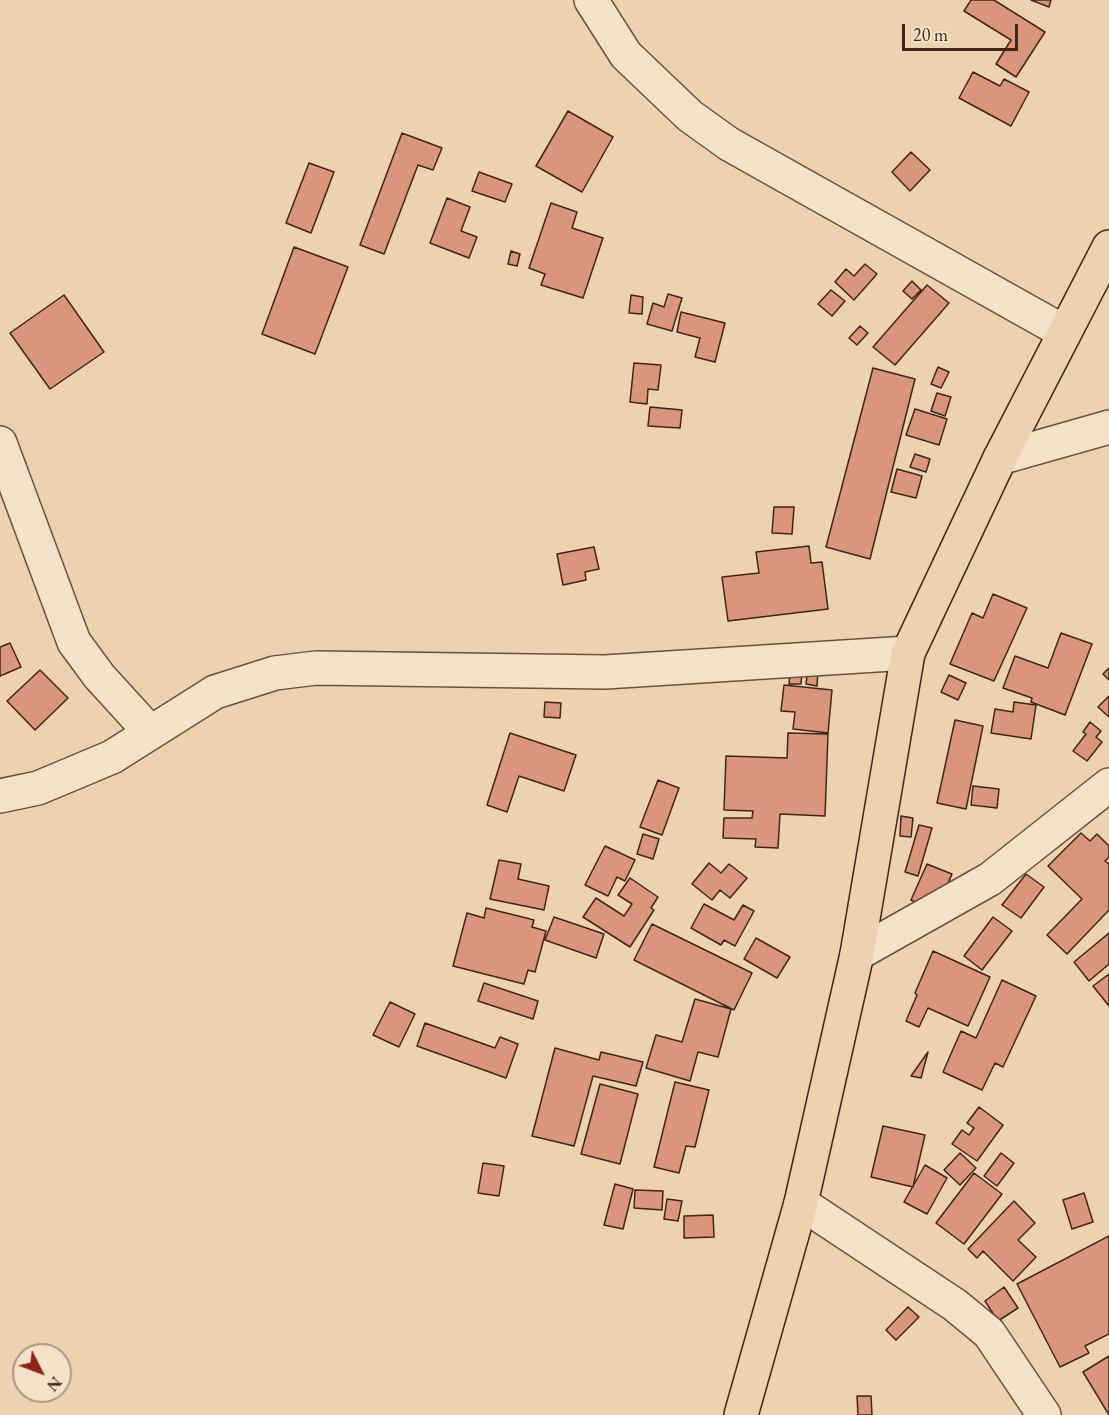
<!DOCTYPE html>
<style>
body{margin:0}
#map{position:relative;width:1109px;height:1415px;overflow:hidden;background:#ecd2ae;font-family:"EB Garamond",serif}
canvas{display:block}
.north{position:absolute;left:12px;top:1343px;width:60px;height:60px;box-sizing:border-box;background:#f3e2ca;border:2px solid #ac9683;border-radius:50%;rotate:132deg;font-size:16px;font-weight:700;line-height:24px;text-align:center;color:#422418}
.north::after{content:'';display:block;margin:auto;width:21px;height:27px;background:#8f2418;clip-path:polygon(50% 0,100% 100%,50% 72%,0 100%)}
.scale{position:absolute;left:902px;top:24px;width:116px;height:27px;box-sizing:border-box;border:3px solid #422418;border-top:0;padding-left:8px;font-size:18px;line-height:21px;white-space:nowrap;color:#422418;-webkit-text-stroke:4px #f3e2ca;paint-order:stroke}
</style>
<div id="map">
<canvas width="1109" height="1415"></canvas>
<div class="north">N</div>
<div class="scale">20 m</div>
</div>
<script>
const c = document.querySelector('canvas').getContext('2d');
c.lineJoin = 'round';
function paint(path, color) { c.fillStyle = color; c.fill(path, 'evenodd'); }
function stroke(path, color, width, dash) { c.strokeStyle = color; c.lineWidth = width; c.lineCap = dash ? 'butt' : 'round'; c.setLineDash(dash || []); c.stroke(path); }
const building = new Path2D(`
 M 971,0 L 994,0 L 1045,32 L 1016,77 L 996,64 L 1011,40 L 964,11 Z
 M 1031,0 L 1051,0 L 1049,7 Z
 M 973,72 L 1000,86 L 1004,79 L 1029,92 L 1011,126 L 959,98 Z
 M 568,111 L 613,137 L 582,192 L 536,166 Z
 M 402,133 L 442,148 L 433,170 L 418,165 L 384,254 L 360,245 Z
 M 911,152 L 930,170 L 910,191 L 892,172 Z
 M 309,163 L 334,172 L 311,233 L 286,223 Z
 M 479,172 L 512,184 L 505,202 L 472,191 Z
 M 447,198 L 470,207 L 461,231 L 477,237 L 469,258 L 430,243 Z
 M 551,203 L 577,212 L 572,228 L 603,238 L 583,298 L 541,285 L 545,274 L 529,268 Z
 M 294,247 L 348,267 L 315,354 L 262,334 Z
 M 511,251 L 520,254 L 517,266 L 508,264 Z
 M 865,264 L 877,274 L 854,300 L 835,282 L 846,269 L 854,276 Z
 M 912,281 L 921,290 L 912,299 L 903,291 Z
 M 927,285 L 949,303 L 895,365 L 873,347 Z
 M 831,290 L 845,301 L 832,316 L 818,304 Z
 M 668,294 L 682,298 L 672,331 L 647,324 L 653,303 L 664,307 Z
 M 64,295 L 104,352 L 50,389 L 10,333 Z
 M 631,295 L 643,297 L 642,314 L 629,313 Z
 M 681,312 L 725,323 L 715,362 L 695,357 L 700,338 L 677,332 Z
 M 860,326 L 868,333 L 857,345 L 849,338 Z
 M 634,363 L 661,365 L 658,390 L 648,389 L 647,404 L 630,402 Z
 M 938,367 L 949,372 L 941,388 L 931,384 Z
 M 873,368 L 915,379 L 870,559 L 826,547 Z
 M 937,393 L 951,397 L 945,416 L 931,411 Z
 M 650,407 L 682,410 L 680,428 L 648,426 Z
 M 915,409 L 947,419 L 939,445 L 906,435 Z
 M 915,454 L 930,459 L 926,472 L 910,467 Z
 M 897,469 L 922,476 L 916,498 L 891,492 Z
 M 774,507 L 794,507 L 792,534 L 772,533 Z
 M 809,546 L 811,563 L 822,562 L 828,609 L 728,621 L 722,577 L 759,573 L 756,552 Z
 M 594,547 L 599,569 L 585,572 L 586,580 L 563,585 L 557,554 Z
 M 993,594 L 1027,608 L 994,681 L 950,664 L 972,613 L 983,618 Z
 M 1061,633 L 1092,644 L 1065,715 L 1031,702 L 1032,698 L 1003,688 L 1015,656 L 1048,668 Z
 M 10,643 L 21,667 L 0,676 L 0,647 Z
 M 808,668 L 818,669 L 817,686 L 806,684 Z
 M 1109,668 L 1109,680 L 1103,674 Z
 M 40,670 L 68,698 L 35,730 L 7,701 Z
 M 790,670 L 802,672 L 801,684 L 789,684 Z
 M 949,675 L 966,683 L 958,700 L 941,692 Z
 M 784,685 L 832,690 L 828,733 L 793,729 L 795,712 L 781,711 Z
 M 1109,696 L 1109,717 L 1098,707 Z
 M 545,702 L 561,703 L 560,718 L 544,717 Z
 M 1014,702 L 1036,705 L 1031,739 L 991,733 L 995,709 L 1013,712 Z
 M 955,720 L 983,726 L 966,809 L 937,803 Z
 M 1090,722 L 1101,731 L 1096,737 L 1102,742 L 1087,761 L 1073,751 L 1086,734 L 1083,732 Z
 M 510,733 L 576,755 L 564,791 L 519,776 L 507,812 L 487,805 Z
 M 788,733 L 828,734 L 825,816 L 780,814 L 778,848 L 755,847 L 756,839 L 723,838 L 724,818 L 752,818 L 753,811 L 724,810 L 726,756 L 787,758 Z
 M 658,780 L 679,788 L 662,835 L 640,827 Z
 M 973,786 L 999,789 L 997,808 L 971,805 Z
 M 901,816 L 913,818 L 911,837 L 900,836 Z
 M 919,825 L 932,828 L 918,876 L 905,872 Z
 M 1081,833 L 1090,841 L 1097,834 L 1109,846 L 1109,857 L 1105,861 L 1109,864 L 1109,910 L 1067,954 L 1047,935 L 1082,899 L 1048,866 Z
 M 643,834 L 659,839 L 653,859 L 637,854 Z
 M 605,846 L 635,860 L 625,881 L 617,877 L 608,896 L 585,885 Z
 M 499,860 L 521,864 L 518,879 L 549,886 L 544,910 L 490,899 Z
 M 709,863 L 721,873 L 729,864 L 747,878 L 730,898 L 720,890 L 712,900 L 692,884 Z
 M 927,864 L 952,874 L 936,911 L 911,900 Z
 M 1026,874 L 1044,887 L 1021,918 L 1002,905 Z
 M 630,878 L 658,897 L 651,908 L 654,910 L 630,947 L 583,917 L 596,898 L 624,916 L 632,904 L 618,895 Z
 M 704,904 L 734,920 L 743,905 L 754,911 L 735,946 L 724,940 L 721,945 L 691,928 Z
 M 486,908 L 534,920 L 532,927 L 546,931 L 535,972 L 528,970 L 524,984 L 453,966 L 467,913 L 484,918 Z
 M 554,917 L 604,934 L 596,958 L 545,940 Z
 M 993,917 L 1012,931 L 982,970 L 964,956 Z
 M 652,924 L 752,973 L 734,1010 L 634,960 Z
 M 1109,933 L 1109,964 L 1089,981 L 1074,962 Z
 M 756,938 L 790,957 L 777,978 L 744,959 Z
 M 933,951 L 990,977 L 968,1026 L 928,1008 L 919,1027 L 906,1021 L 917,995 L 915,993 Z
 M 1109,974 L 1109,1006 L 1093,986 Z
 M 1002,980 L 1036,996 L 1003,1067 L 995,1063 L 982,1090 L 943,1072 L 961,1031 L 976,1038 Z
 M 484,983 L 538,1001 L 533,1019 L 478,1001 Z
 M 695,999 L 731,1009 L 718,1057 L 698,1052 L 690,1081 L 646,1068 L 656,1035 L 682,1042 Z
 M 390,1002 L 415,1014 L 399,1047 L 373,1035 Z
 M 425,1023 L 495,1048 L 500,1037 L 518,1044 L 506,1078 L 417,1046 Z
 M 555,1048 L 599,1060 L 601,1052 L 643,1062 L 636,1086 L 593,1076 L 574,1146 L 532,1136 Z
 M 928,1052 L 921,1078 L 911,1076 Z
 M 675,1082 L 709,1090 L 695,1147 L 686,1146 L 679,1173 L 654,1167 Z
 M 600,1084 L 638,1094 L 620,1164 L 581,1154 Z
 M 979,1107 L 1003,1125 L 977,1161 L 952,1144 L 962,1130 L 969,1135 L 974,1128 L 967,1123 Z
 M 883,1126 L 925,1135 L 913,1187 L 871,1177 Z
 M 960,1153 L 976,1168 L 960,1185 L 944,1170 Z
 M 1001,1153 L 1014,1163 L 997,1186 L 984,1176 Z
 M 483,1163 L 504,1166 L 499,1196 L 478,1193 Z
 M 925,1165 L 947,1178 L 927,1214 L 904,1202 Z
 M 974,1173 L 1002,1194 L 964,1244 L 936,1223 Z
 M 615,1184 L 633,1189 L 623,1229 L 604,1225 Z
 M 635,1190 L 663,1191 L 662,1210 L 634,1208 Z
 M 1084,1193 L 1093,1222 L 1072,1229 L 1063,1200 Z
 M 667,1199 L 682,1201 L 678,1221 L 664,1219 Z
 M 1014,1201 L 1035,1223 L 1018,1240 L 1036,1257 L 1013,1281 L 983,1251 L 977,1258 L 968,1249 Z
 M 713,1215 L 714,1237 L 684,1238 L 684,1216 Z
 M 1109,1236 L 1109,1334 L 1085,1346 L 1089,1353 L 1060,1367 L 1017,1284 Z
 M 1004,1287 L 1018,1308 L 998,1321 L 985,1301 Z
 M 908,1307 L 919,1317 L 896,1340 L 886,1330 Z
 M 1109,1356 L 1109,1415 L 1083,1372 Z
 M 857,1396 L 871,1396 L 872,1415 L 858,1415 Z`);
paint(building, '#da967d');
stroke(building, '#422418', 1.5);
const minor = new Path2D(`
 M 591,0 L 626,55 L 690,116 L 729,144 L 1064,332
 M 0,443 L 74,642 L 99,676 L 150,732
 M 1000,458 L 1109,427
 M 0,796 L 38,788 L 112,757 L 215,692 L 275,673 L 316,668 L 605,672 L 908,653
 M 857,954 L 990,879 L 1109,785
 M 801,1203 L 955,1305 L 989,1333 L 1044,1415`);
const major = new Path2D(`
 M 741,1415 L 801,1203 L 857,954 L 908,653 L 1000,458 L 1109,247`);
stroke(minor, '#6c503e', 36);
stroke(major, '#422418', 36);
stroke(minor, '#f3e2ca', 33);
stroke(major, '#ecd2ae', 33);
</script>
